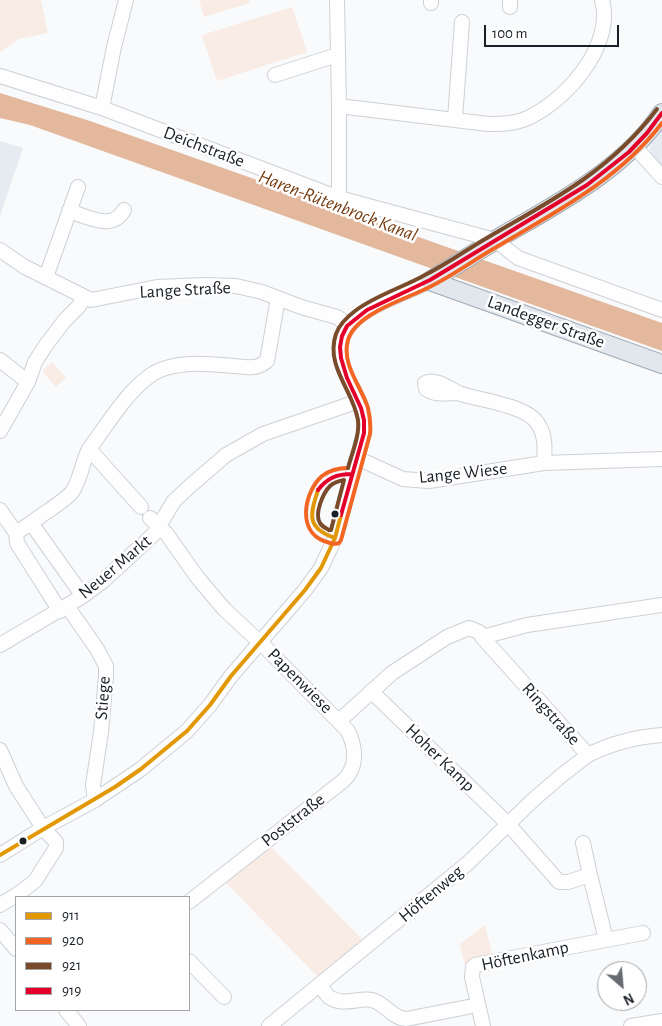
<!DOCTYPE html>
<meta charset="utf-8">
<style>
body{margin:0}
#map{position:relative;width:662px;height:1026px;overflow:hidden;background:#f8fafc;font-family:"Alegreya Sans",sans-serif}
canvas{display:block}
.legend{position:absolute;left:15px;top:896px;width:175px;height:115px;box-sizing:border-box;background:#fff;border:1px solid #a3a5a8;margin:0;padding:6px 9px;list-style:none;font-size:15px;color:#191f26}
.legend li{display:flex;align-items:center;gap:10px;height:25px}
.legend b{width:25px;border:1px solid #a3a5a8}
.north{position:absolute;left:597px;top:961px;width:50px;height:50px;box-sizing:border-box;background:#fff;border:1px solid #a3a5a8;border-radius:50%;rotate:153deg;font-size:14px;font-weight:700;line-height:20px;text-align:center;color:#191f26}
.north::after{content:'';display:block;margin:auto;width:18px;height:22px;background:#676c71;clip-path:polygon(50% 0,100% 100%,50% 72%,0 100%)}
.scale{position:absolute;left:484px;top:25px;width:135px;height:22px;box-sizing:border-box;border:2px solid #191f26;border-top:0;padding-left:6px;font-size:15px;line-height:18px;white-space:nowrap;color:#191f26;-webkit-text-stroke:4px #fff;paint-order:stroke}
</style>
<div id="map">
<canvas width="662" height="1026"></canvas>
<ul class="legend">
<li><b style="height:6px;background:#e19804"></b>911</li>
<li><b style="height:6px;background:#f26522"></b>920</li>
<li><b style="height:6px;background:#7a4b2a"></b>921</li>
<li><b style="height:6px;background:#e4002b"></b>919</li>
</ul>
<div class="north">N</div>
<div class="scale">100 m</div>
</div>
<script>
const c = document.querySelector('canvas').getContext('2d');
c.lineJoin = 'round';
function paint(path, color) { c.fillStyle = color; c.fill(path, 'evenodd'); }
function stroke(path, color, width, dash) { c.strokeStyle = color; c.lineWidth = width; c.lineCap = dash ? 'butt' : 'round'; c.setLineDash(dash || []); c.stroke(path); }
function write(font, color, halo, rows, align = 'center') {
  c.font = font + ' "Alegreya Sans",sans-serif'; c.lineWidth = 5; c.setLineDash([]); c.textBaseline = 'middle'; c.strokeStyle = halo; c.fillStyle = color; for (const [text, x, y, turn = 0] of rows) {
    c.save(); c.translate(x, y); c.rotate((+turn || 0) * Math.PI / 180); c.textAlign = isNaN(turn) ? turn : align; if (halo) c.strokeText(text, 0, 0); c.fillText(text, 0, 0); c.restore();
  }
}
paint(new Path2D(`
 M 662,124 L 662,165 L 652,155 L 649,147 Z
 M 0,141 L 23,148 L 0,216 Z`), '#e6ebf2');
paint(new Path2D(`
 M 0,0 L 41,0 L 48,33 L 19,39 L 0,52 Z
 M 199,0 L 249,0 L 250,3 L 204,17 Z
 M 292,7 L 307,52 L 217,81 L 202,35 Z
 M 52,362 L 66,378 L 56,387 L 42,371 Z
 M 270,846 L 363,940 L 317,976 L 225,882 Z
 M 485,925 L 493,957 L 465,966 L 460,944 Z`), '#f9ece4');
paint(new Path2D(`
 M 0,93 L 90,121 L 662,323 L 662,351 L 30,125 L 0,118 Z`), '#e3b89d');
const minor = new Path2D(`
 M 337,0 L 339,106 L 339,198
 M 431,3 L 431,0
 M 510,7 L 510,0
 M 275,75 L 337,55
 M 0,76 L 102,108 L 339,198 L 495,240 L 518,258 L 662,310
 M 339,106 L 488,124 C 500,124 512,124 523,120 C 564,104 615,46 602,0
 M 102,108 L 114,47 L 126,0
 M 455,119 L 462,22
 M 634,146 L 662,177
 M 69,211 C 87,216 112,232 124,210
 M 0,250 L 25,267 L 91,300 L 157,287 L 204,285 L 236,286 L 262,292 L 301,307 L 337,317 L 348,325
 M 46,277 L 78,187
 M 0,360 L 28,382
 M 459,393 C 446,393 437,396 426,389 L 425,383 C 435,377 451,390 461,394 C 481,400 519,405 534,419 C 546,431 545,447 544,463
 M 0,431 L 28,382 L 35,362 L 46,345 L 65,320 L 79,306 L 84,297
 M 357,458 L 403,479 L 429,481 L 544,463 L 662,459
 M 141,507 L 89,449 C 108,424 128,389 154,373 C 177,360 209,364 234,366 C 240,366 247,368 253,367 C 259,367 263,364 267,361 L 278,298
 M 0,510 L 16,533 L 17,543 L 60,611
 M 150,518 L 166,533 L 197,577 L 224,609 L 265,647 L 348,731 C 356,748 358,767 343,781 L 189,902
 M 31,523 C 41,515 65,501 72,492 C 81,479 82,462 89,449
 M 16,533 L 31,523 L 83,596
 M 67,606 L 97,649 L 106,666 L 106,677 L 101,732 L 93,785 L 95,800
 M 482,637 L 588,755 C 612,743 635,737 662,735
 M 0,645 L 83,596 L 103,581 L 154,534 L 174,501 L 190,486 L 226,455 L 263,434 L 359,401
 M 371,691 L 509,825 L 559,882 L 568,882 L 590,875 L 606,940 L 475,965 L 473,967 L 472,977 L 483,1026
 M 339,721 L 392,673 L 447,637 L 469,628 L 479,632 L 482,637 L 527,625 L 662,605
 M 0,750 L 16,786 L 43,828 L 56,842 L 56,848 L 35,881 L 18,894 L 0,905
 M 583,843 L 590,875
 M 0,855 L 43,828 L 95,800 L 141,769 L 187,731 L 210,705 L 231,676 L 305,590 L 321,568 L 335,538 L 364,433 C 366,412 357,397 348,379 C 317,315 388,303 430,281
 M 0,930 L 16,949
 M 606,940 L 643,933
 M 189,961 L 224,997
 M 320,985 C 323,988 326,995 329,997 C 343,1007 359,997 372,1000 C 386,1004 392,1018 406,1019 L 468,1007
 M 66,1010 L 79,1026
 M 269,1026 L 468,863 L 533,800 L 562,775 L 588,755
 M 631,1026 L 662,1021`);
const major = new Path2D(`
 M 430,281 C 454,266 478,251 502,236 C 557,204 626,168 662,113
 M 430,281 L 662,364`);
stroke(minor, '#cdd1d6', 16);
stroke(major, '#9fa9b4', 20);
stroke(minor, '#fefeff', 14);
stroke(major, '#e2e7ee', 18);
stroke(new Path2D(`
 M 318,490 C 310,515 306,528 335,538
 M 0,855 L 115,787 L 141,769 L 187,731 L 210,705 L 231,676 L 305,590 L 321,568 L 335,538 L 341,515`), '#e19804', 4);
stroke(new Path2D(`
 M 348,468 C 339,468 330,470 322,476 C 304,492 297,531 324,541 C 329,543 333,545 339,543 L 341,540 L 370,434 C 371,424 370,417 368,408 C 361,386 341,364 348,340 C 355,315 400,301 421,291 C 447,280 469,263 493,249 C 554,213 619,180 662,123`), '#f26522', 4);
stroke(new Path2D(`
 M 348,468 C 352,453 360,435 358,420 C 353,390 325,366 336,334 C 339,325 347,317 355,311 C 376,295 402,288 425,275 C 447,264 466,250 487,238 C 519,219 553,201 584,179 C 612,159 636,137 657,109
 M 344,480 L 331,530 L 329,530 C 326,528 322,527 320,523 C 314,514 323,493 330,486 C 334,482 339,481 344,480 Z`), '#7a4b2a', 4);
stroke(new Path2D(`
 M 318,490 C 327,478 337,474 352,474
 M 341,515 L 364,433 L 364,420 L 361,408 L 347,378 L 341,358 L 340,347 L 342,336 L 347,326 L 367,310 L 430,280 L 587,185 L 629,152 L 647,133 L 662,113`), '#e4002b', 4);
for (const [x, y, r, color] of [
 [335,514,4.5,"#191f26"],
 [23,841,4.5,"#191f26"]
]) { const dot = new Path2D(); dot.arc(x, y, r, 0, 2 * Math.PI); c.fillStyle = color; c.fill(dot); stroke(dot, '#fff', 2); }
write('18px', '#191f26', '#fff', [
 ["Deichstraße",204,147,21],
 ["Lange Straße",185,290,-3],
 ["Landegger Straße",546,322,20],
 ["Lange Wiese",463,473,-6],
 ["Neuer Markt",115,567,-40],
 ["Papenwiese",300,681,45],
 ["Stiege",103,698,-86],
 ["Ringstraße",551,714,48],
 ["Hoher Kamp",440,758,44],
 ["Poststraße",293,820,-38],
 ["Höftenweg",431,894,-40],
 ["Höftenkamp",525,956,-12]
]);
write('italic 19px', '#763c10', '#fff', [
 ["Haren-Rütenbrock Kanal",338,206,21]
]);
</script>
